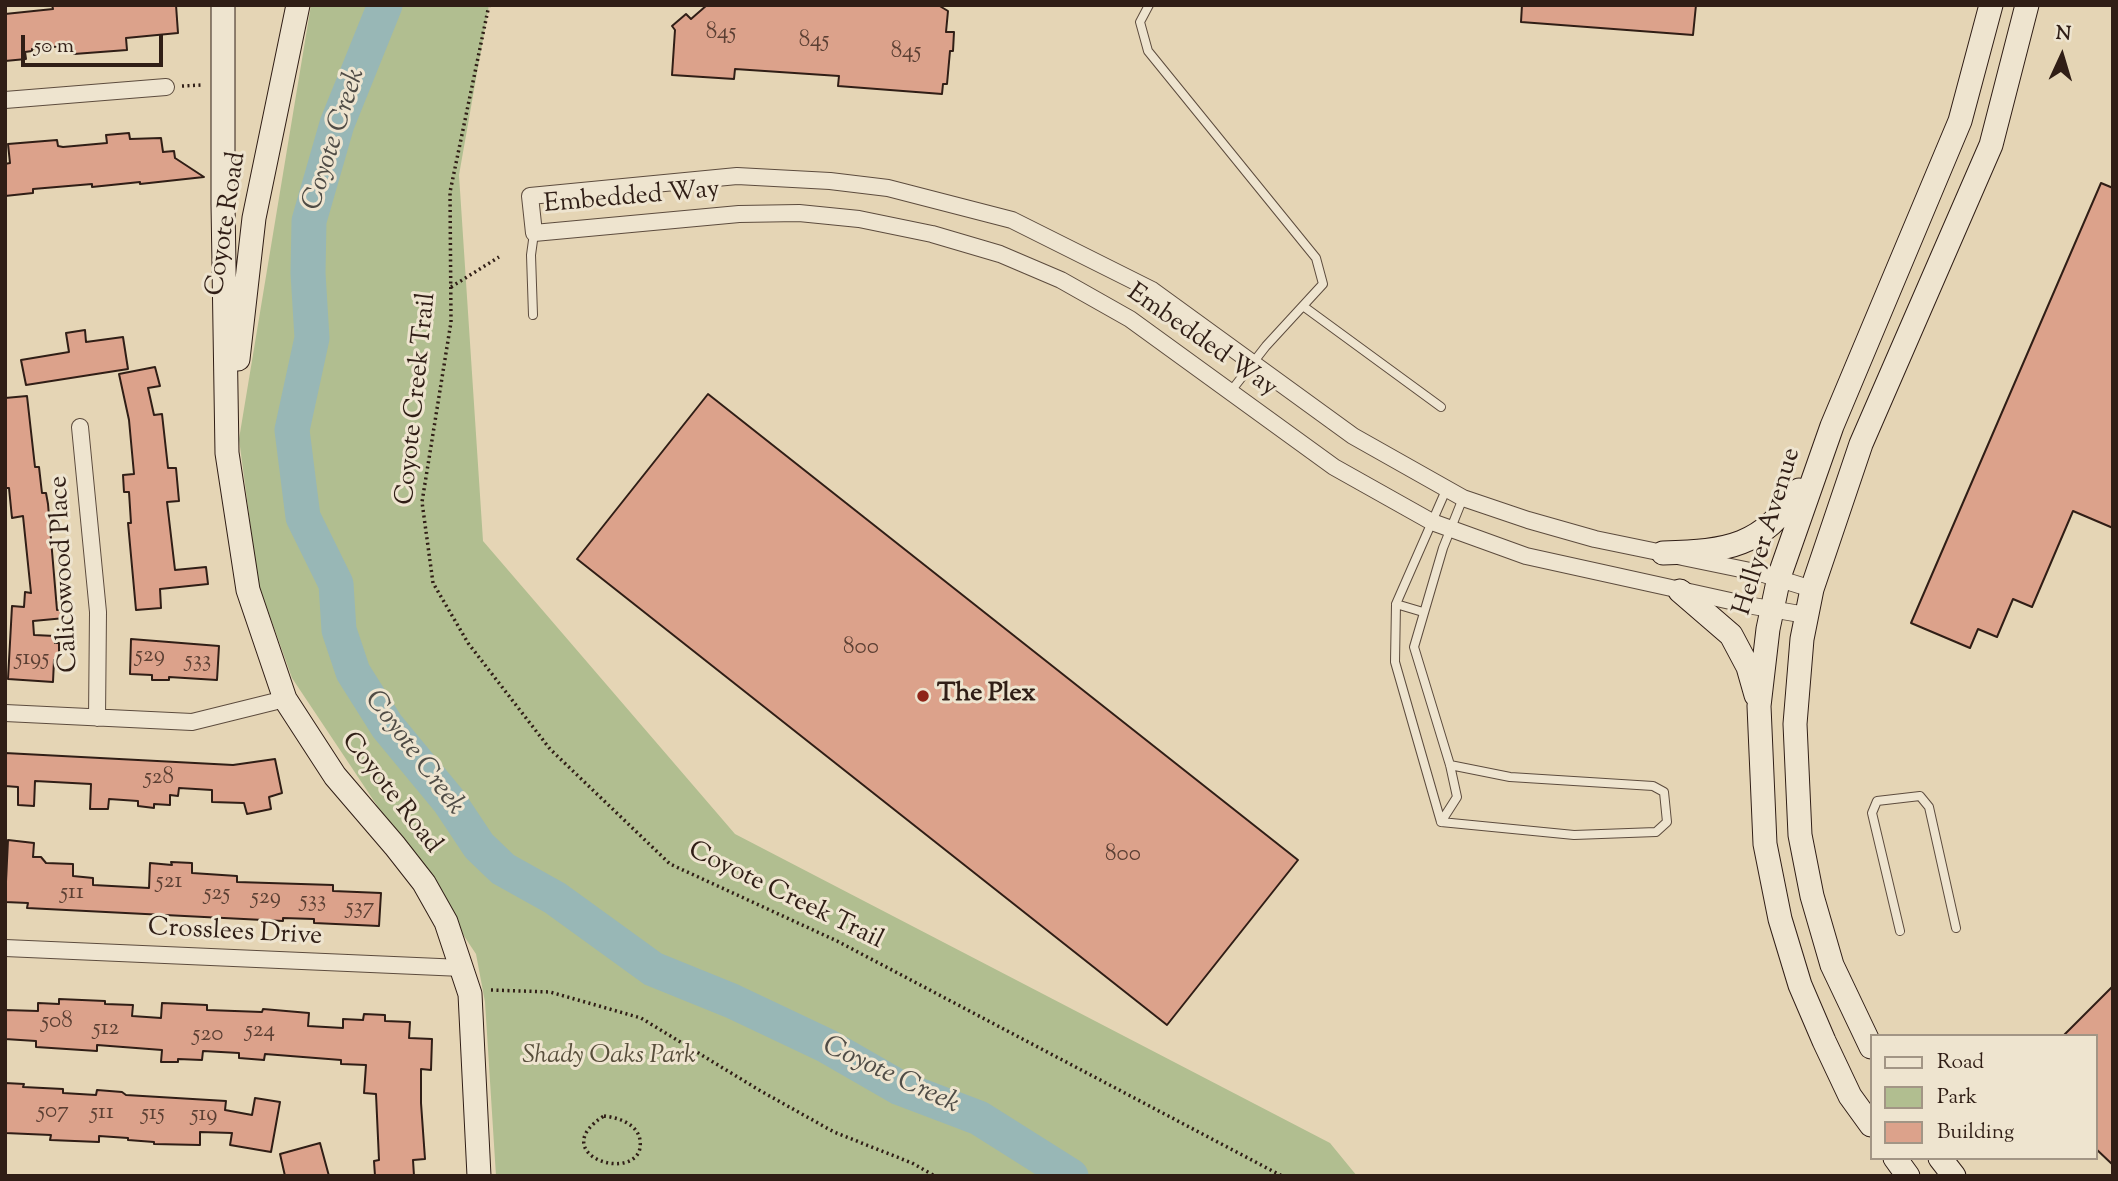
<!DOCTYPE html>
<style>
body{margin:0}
#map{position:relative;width:2118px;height:1181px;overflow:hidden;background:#e5d5b5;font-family:"Sorts Mill Goudy",serif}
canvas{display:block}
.frame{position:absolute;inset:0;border:7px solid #301e16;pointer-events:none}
.legend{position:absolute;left:1870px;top:1034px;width:228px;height:126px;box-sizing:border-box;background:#eee4cf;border:2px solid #a29585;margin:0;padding:9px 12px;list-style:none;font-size:21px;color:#301e16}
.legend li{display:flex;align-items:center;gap:14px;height:35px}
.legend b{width:35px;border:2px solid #a29585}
.north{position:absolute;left:2027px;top:21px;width:70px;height:70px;-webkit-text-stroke:5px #eee4cf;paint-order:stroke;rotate:4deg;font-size:19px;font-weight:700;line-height:28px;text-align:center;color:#301e16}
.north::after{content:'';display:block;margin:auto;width:24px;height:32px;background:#301e16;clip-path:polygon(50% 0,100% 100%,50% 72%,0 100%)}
.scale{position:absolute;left:21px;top:35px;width:142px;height:32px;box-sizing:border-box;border:4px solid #301e16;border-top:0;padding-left:9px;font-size:21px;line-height:24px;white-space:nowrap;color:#301e16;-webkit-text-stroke:5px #eee4cf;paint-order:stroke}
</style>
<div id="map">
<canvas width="2118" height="1181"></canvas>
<div class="frame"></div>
<ul class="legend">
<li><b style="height:9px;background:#eee4cf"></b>Road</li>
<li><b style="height:19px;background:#b1be90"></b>Park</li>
<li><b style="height:19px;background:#dca28b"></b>Building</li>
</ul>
<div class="north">N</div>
<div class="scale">50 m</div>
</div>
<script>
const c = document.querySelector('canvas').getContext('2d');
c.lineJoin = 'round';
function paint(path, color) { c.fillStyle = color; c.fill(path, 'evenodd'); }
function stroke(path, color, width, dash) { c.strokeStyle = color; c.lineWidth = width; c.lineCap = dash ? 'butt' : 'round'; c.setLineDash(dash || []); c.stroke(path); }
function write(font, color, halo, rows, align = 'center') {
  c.font = font + ' "Sorts Mill Goudy",serif'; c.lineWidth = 6; c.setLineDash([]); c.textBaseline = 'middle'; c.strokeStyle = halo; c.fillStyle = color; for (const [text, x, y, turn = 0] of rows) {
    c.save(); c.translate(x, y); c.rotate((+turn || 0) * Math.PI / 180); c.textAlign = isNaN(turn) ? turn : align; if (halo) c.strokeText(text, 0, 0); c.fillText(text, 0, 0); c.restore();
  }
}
paint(new Path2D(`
 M 311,5 L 489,5 L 459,175 L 483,541 L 735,834 L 1330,1143 L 1357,1176 L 496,1176 L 485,1002 L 476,954 L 292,678 L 258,583 L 239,439 Z`), '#b1be90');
stroke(new Path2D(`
 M 385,5 L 337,124 L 309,221 L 308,273 L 312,338 L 292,430 L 303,517 L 336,584 L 339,630 L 353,672 L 387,726 L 449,801 L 479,846 L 503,869 L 555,898 L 653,969 L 732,1001 L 827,1046 L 900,1088 L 979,1118 L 1071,1176`), '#98b7b6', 35);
const building = new Path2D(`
 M 52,5 L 176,5 L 178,33 L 126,38 L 127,50 L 74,54 L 73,45 L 32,49 L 32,51 L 25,52 L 26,59 L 5,61 L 5,14 L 53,9 Z
 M 707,5 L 938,5 L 948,11 L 946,32 L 954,32 L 953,51 L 950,51 L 947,84 L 943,84 L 942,94 L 838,86 L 839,76 L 735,69 L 734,79 L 672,75 L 675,30 L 672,26 L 686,14 L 691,19 Z
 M 1522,5 L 1696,5 L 1693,35 L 1521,22 Z
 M 129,133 L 130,139 L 161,138 L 163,152 L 174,151 L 175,158 L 204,177 L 140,184 L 140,182 L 92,187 L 92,184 L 33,189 L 33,193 L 5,196 L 5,164 L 10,163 L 8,144 L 57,140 L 58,146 L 63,147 L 107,143 L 106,135 Z
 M 2101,183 L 2113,188 L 2113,528 L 2073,511 L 2032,607 L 2013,599 L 1997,637 L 1978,629 L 1970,648 L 1911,623 Z
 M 85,330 L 86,342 L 123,337 L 128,369 L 26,385 L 21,360 L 69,352 L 66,333 Z
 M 155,367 L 160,386 L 148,388 L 154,415 L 162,414 L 168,468 L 176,468 L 179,501 L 167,502 L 175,570 L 206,567 L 208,584 L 160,589 L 161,608 L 136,610 L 128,523 L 131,523 L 129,492 L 124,492 L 123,475 L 134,474 L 129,420 L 119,374 Z
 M 708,394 L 1298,860 L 1167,1025 L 577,559 Z
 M 27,396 L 35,467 L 39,467 L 42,493 L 46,493 L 48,504 L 57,610 L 64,610 L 65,618 L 33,621 L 34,635 L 55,636 L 55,643 L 59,643 L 59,660 L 54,660 L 53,682 L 8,679 L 12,606 L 24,607 L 25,592 L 31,593 L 23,516 L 12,518 L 9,488 L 5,488 L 5,398 Z
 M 131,639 L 219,646 L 217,680 L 169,677 L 169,680 L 152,680 L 152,675 L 130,674 Z
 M 5,753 L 233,765 L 275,759 L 282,793 L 269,797 L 271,809 L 247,814 L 244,803 L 212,802 L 212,790 L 179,788 L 178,796 L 170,795 L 170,805 L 154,804 L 154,808 L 138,806 L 138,801 L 109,799 L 108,809 L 90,809 L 91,784 L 35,781 L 34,806 L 18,805 L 18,787 L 5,786 Z
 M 8,840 L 34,843 L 33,857 L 41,857 L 46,863 L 73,864 L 73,876 L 93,878 L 93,885 L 149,888 L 150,863 L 172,865 L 171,862 L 192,863 L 192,873 L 237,876 L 237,882 L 333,885 L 333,891 L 381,893 L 379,926 L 314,923 L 314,919 L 283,918 L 283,921 L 27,908 L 28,903 L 5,902 Z
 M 2113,986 L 2113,1165 L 2095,1148 L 2095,1036 L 2063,1036 Z
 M 59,999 L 105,1001 L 105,1004 L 133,1005 L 132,1016 L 161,1018 L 162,1003 L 207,1005 L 207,1010 L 262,1012 L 263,1009 L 309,1013 L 308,1026 L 343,1028 L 343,1019 L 363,1020 L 364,1014 L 385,1015 L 385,1021 L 410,1022 L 409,1038 L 432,1039 L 431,1070 L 421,1069 L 421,1103 L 425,1159 L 413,1160 L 414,1176 L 375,1176 L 374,1161 L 379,1160 L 376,1094 L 364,1093 L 366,1065 L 341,1064 L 341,1060 L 265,1054 L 264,1060 L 239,1058 L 239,1053 L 203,1051 L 202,1060 L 178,1059 L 178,1062 L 161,1062 L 162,1050 L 97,1045 L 97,1051 L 36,1047 L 36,1041 L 5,1039 L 5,1010 L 38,1011 L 38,1003 L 59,1004 Z
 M 5,1083 L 24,1084 L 23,1087 L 63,1089 L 63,1093 L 96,1095 L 97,1090 L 122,1092 L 126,1095 L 226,1101 L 225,1110 L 252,1115 L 255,1098 L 280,1102 L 271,1152 L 230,1145 L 232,1133 L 200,1132 L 200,1145 L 154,1144 L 154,1142 L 128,1140 L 128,1138 L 99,1136 L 99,1142 L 50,1140 L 51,1135 L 5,1133 Z
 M 320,1143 L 329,1176 L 285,1176 L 280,1154 Z`);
paint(building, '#dca28b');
stroke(building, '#301e16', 2);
const lane = new Path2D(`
 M 1149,5 L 1140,22 L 1148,51 L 1316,258 L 1323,284 L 1266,346 L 1231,391
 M 1303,306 L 1441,407
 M 533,315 L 531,255 L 534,233
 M 1396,604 L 1423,612
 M 1441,822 L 1574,835 L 1656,832 L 1667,822 L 1664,792 L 1653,786 L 1510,777 L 1450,765
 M 1441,822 L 1395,662 L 1396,604 L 1446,490
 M 1441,822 L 1457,797 L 1450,765 L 1414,647 L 1443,548 L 1463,498
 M 1900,931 L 1872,813 L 1877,801 L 1920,796 L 1929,807 L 1956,928`);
const street = new Path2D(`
 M 5,100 L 166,87
 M 80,427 L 98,612 L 97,718
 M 1806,615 L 1753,606 L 1526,556 L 1432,522 L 1334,467 L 1130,319 L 1061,280 L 1000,254 L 932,234 L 859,219 L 799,213 L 739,214 L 534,233 L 530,196 L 737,176 L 830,181 L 888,188 L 1012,220 L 1152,290 L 1353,436 L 1463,498 L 1528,520 L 1595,539 L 1760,573 L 1812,589
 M 5,713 L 192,722 L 285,699
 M 5,948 L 462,968`);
const secondary = new Path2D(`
 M 223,5 L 223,204 L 227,453 L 248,590 L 285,699 L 335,776 L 395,846 L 424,883 L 446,922 L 470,994 L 479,1176
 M 238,359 L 254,218 L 298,5
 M 1663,553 C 1728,551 1762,547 1799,490
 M 1680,591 L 1731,635 L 1748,667 L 1756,695
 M 1871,1047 L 1832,965 L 1812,896 L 1800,835 L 1795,724 L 1802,639 L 1812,589 L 1861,444 L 1991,145 L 2027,5
 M 1871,1125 L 1850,1096 L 1824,1041 L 1800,985 L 1780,919 L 1765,844 L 1759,706 L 1768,629 L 1779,577 L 1832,426 L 1960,121 L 1991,5
 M 1895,1158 L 1908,1176
 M 1940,1158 L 1954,1176`);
stroke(lane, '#5d4c3e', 10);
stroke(street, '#5d4c3e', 18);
stroke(secondary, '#301e16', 25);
stroke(new Path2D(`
 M 489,5 L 450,192 L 451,322 L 422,502 L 433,583 L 468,643 L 550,749 L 670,864 L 837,941 L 1282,1176
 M 182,86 L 202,85
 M 451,287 L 499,257
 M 491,990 L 550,992 L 641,1018 L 759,1090 L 834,1132 L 912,1163 L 935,1176
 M 604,1116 C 623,1118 646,1128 639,1152 C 624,1181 548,1151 604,1116 Z`), '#301e16', 3.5, [2, 3.5]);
stroke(lane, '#eee4cf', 8);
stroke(street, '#eee4cf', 16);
stroke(secondary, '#eee4cf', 23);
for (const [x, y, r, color] of [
 [923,696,7,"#8f2418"]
]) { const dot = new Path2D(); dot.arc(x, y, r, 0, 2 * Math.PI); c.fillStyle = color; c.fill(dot); stroke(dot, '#eee4cf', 2.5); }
write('23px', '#5b3f33', null, [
 ["845",721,34],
 ["845",814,42],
 ["845",906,53],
 ["800",861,649],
 ["529",150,657],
 ["5195",32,660],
 ["533",198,662],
 ["528",159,779],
 ["800",1123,856],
 ["521",169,883],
 ["511",72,894],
 ["525",217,895],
 ["529",266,899],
 ["533",313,902],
 ["537",360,909],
 ["508",57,1023],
 ["512",106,1030],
 ["524",260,1032],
 ["520",208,1036],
 ["507",53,1113],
 ["511",102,1114],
 ["515",153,1115],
 ["519",204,1116]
]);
write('26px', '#301e16', '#eee4cf', [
 ["Embedded Way",632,199,-5],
 ["Coyote Road",228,224,-81],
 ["Embedded Way",1201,342,35],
 ["Coyote Creek Trail",418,399,-84],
 ["Hellyer Avenue",1769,532,-73],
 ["Calicowood Place",66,574,-93],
 ["Coyote Road",390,794,52],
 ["Coyote Creek Trail",785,897,26],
 ["Crosslees Drive",235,934,3]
]);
write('bold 26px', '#301e16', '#eee4cf', [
 ["The Plex",937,696]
], 'left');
write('italic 26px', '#574e3b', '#eee4cf', [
 ["Shady Oaks Park",609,1058]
]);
write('italic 28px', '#4f4c46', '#eee4cf', [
 ["Coyote Creek",336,140,-72],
 ["Coyote Creek",413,754,53],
 ["Coyote Creek",890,1077,25]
]);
</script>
